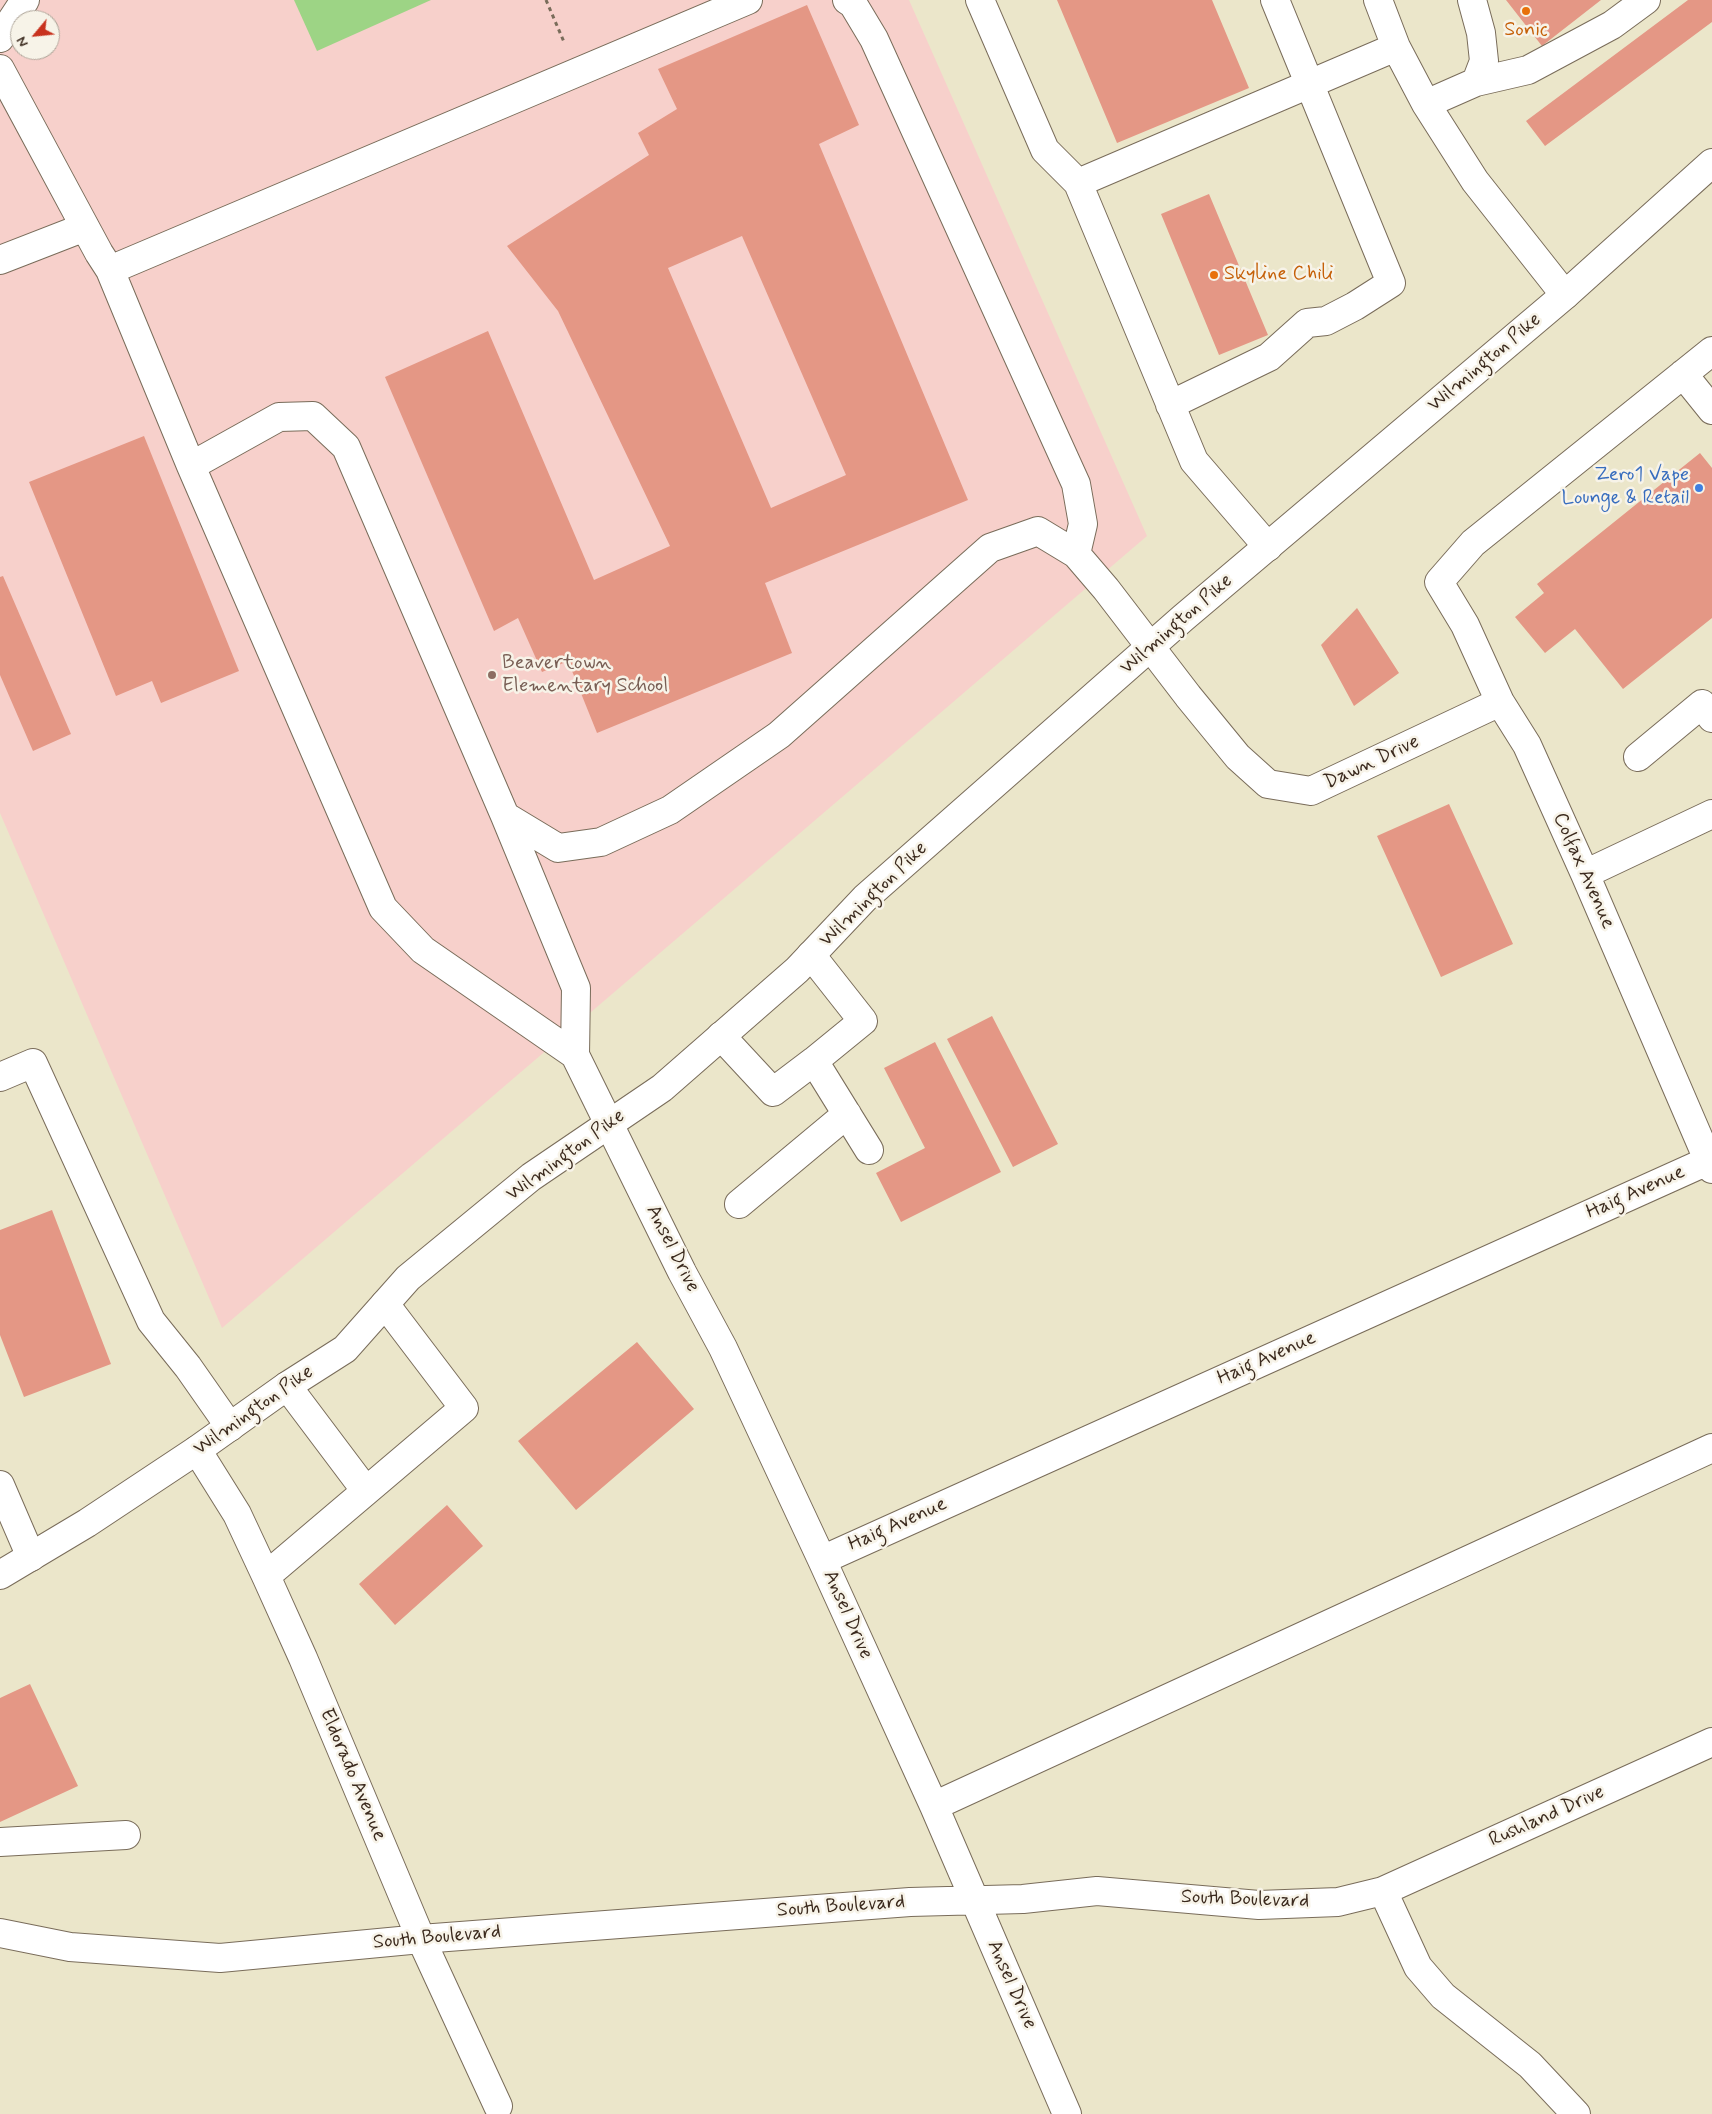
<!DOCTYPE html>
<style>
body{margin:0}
#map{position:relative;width:1712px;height:2114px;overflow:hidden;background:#ebe6ca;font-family:Mynerve,sans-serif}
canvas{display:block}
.north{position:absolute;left:10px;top:10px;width:50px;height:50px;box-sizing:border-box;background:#f7f3e8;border:1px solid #aca397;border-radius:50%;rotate:242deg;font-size:14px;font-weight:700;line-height:20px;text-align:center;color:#3b2a1e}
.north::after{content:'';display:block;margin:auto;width:18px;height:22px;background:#c8321e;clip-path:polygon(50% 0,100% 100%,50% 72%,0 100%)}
</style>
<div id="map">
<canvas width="1712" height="2114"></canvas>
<div class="north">N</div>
</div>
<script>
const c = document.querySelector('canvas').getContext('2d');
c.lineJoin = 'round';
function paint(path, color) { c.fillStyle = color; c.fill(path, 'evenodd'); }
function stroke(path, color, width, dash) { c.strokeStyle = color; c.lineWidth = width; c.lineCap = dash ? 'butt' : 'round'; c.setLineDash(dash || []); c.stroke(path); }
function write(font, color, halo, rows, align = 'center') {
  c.font = font + ' Mynerve,sans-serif'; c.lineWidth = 5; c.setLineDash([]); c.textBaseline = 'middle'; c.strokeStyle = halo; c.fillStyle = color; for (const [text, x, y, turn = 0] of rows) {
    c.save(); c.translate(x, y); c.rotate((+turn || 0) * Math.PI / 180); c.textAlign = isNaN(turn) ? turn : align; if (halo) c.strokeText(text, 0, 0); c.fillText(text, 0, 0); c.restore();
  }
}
paint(new Path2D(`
 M 0,0 L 909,0 L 1147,536 L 222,1328 L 0,813 ZM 20,20 L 50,20 L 50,50 L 20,50 Z`), '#f7d0cb');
paint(new Path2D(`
 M 294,0 L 431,0 L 317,51 Z`), '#9dd485');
paint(new Path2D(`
 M 1057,0 L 1212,0 L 1249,88 L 1117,143 Z
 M 1506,0 L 1601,0 L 1542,46 Z
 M 1688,0 L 1712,0 L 1712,22 L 1545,146 L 1526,121 Z
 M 807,5 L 859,125 L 819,144 L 968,500 L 765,583 L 792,653 L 597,733 L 568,661 L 542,672 L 518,618 L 494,631 L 385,377 L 488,331 L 594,580 L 670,546 L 558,311 L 507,246 L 649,155 L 638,133 L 677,109 L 658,69 ZM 742,236 L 846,475 L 771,508 L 668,268 Z
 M 1209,194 L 1268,335 L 1219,355 L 1161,214 Z
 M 144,436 L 239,671 L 161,703 L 152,681 L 116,696 L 29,482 Z
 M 1700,453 L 1712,468 L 1712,618 L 1623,689 L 1575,629 L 1545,653 L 1515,617 L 1544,593 L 1537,584 Z
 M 3,576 L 71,734 L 33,751 L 0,675 L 0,577 Z
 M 1357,608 L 1399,673 L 1354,706 L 1321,645 Z
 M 1449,804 L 1513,944 L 1441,977 L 1377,836 Z
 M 992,1016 L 1058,1144 L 1013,1167 L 947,1039 Z
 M 935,1042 L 1001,1172 L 901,1222 L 876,1173 L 925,1148 L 884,1068 Z
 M 52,1210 L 111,1364 L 24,1397 L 0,1335 L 0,1230 Z
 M 637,1342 L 694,1409 L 576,1510 L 518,1441 Z
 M 447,1505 L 483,1546 L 395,1625 L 359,1584 Z
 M 30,1684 L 78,1786 L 0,1822 L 0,1698 Z`), '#e49785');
const minor = new Path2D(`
 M 847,0 L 853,4 L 874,39 L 1076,484 L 1083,524 L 1076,554
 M 980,0 L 1045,150 L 1078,183 L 1396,47
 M 1378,0 L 1396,47 L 1426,104 L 1475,181 L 1565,295
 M 0,38 L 25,0
 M 0,69 L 99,253 L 110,270 L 191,466 L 383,908 L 423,950 L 575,1055 L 682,1272 L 723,1348 L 822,1560 L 934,1806 L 1067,2114
 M 1476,82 L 1528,70 L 1612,25 L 1646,0
 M 1426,104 L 1476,82 L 1484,61 L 1481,33 L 1472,0
 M 1078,183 L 1194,461 L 1268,547
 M 0,260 L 85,227
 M 110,270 L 748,0
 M 1712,351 L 1473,543 L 1439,582 L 1465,625 L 1500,702 L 1527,745 L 1585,874 L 1712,1169
 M 1683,374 L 1712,410
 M 1170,405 L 1269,357 L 1307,323 L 1326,321 L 1355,306 L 1391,283 L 1275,0
 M 191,466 L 279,417 L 313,416 L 346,447 L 505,816 L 576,988 L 575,1055
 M 1638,757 L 1702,704 L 1712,718
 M 505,816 L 558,848 L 601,842 L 670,810 L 779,735 L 990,548 L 1038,531 L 1076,554 L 1106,589 L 1188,696 L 1238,757 L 1268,784 L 1311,791 L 1500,702
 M 1585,874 L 1712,814
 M 811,955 L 863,1021 L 814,1061 L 869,1150
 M 721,1036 L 773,1092 L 814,1061
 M 0,1077 L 33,1063 L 151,1321 L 188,1367 L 230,1427
 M 739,1204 L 847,1114
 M 287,1386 L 366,1491
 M 197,1450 L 237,1514 L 266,1576 L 303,1658 L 421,1939 L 498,2106
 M 0,1485 L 31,1557
 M 822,1560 L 1712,1159
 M 266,1576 L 464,1408 L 385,1304
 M 934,1806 L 1712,1448
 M 0,1842 L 126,1835
 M 1383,1891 L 1418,1967 L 1443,1996 L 1530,2065 L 1576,2114
 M 0,1933 L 70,1947 L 220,1958 L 421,1939 L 910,1902 L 1023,1899 L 1097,1891 L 1259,1905 L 1338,1902 L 1383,1891 L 1712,1742`);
const major = new Path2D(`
 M 0,1575 L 87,1523 L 197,1450 L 287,1386 L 345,1349 L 408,1278 L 531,1177 L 662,1088 L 797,970 L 865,898 L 1183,618 L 1565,295 L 1712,163`);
stroke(minor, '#796c5a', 30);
stroke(major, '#796c5a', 30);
stroke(new Path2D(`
 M 546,0 L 564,42`), '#796c5a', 3, [4, 4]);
stroke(minor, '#fff', 28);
stroke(major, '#fff', 28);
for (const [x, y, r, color] of [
 [1526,11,5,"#e8710a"],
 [1214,275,5,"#e8710a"],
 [1699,488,5,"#3f7fe0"],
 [492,675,5,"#8d6e63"]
]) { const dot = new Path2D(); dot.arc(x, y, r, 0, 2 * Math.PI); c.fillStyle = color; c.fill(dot); stroke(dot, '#f7f3e8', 2); }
write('20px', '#c56008', '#f7f3e8', [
 ["Sonic",1526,31],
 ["Skyline Chili",1224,275,"left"]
]);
write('20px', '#3b2a1e', '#f7f3e8', [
 ["Wilmington Pike",1485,363,-40],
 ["Wilmington Pike",1177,625,-41],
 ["Dawn Drive",1372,763,-25],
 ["Colfax Avenue",1583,871,66],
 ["Wilmington Pike",874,895,-44],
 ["Wilmington Pike",566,1156,-36],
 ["Haig Avenue",1636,1193,-24],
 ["Ansel Drive",672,1249,63],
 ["Haig Avenue",1267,1359,-24],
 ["Wilmington Pike",254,1411,-35],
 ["Haig Avenue",898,1525,-24],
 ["Ansel Drive",847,1615,66],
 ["Eldorado Avenue",352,1775,67],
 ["Rushland Drive",1547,1817,-24],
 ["South Boulevard",1245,1900,2],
 ["South Boulevard",841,1907,-4],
 ["South Boulevard",437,1938,-5],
 ["Ansel Drive",1011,1985,66]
]);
write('20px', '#366cbe', '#f7f3e8', [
 ["Zero1 Vape",1689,476],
 ["Lounge & Retail",1689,499]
], 'right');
write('20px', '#785e54', '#f7f3e8', [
 ["Beavertown",502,664],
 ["Elementary School",502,687]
], 'left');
</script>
